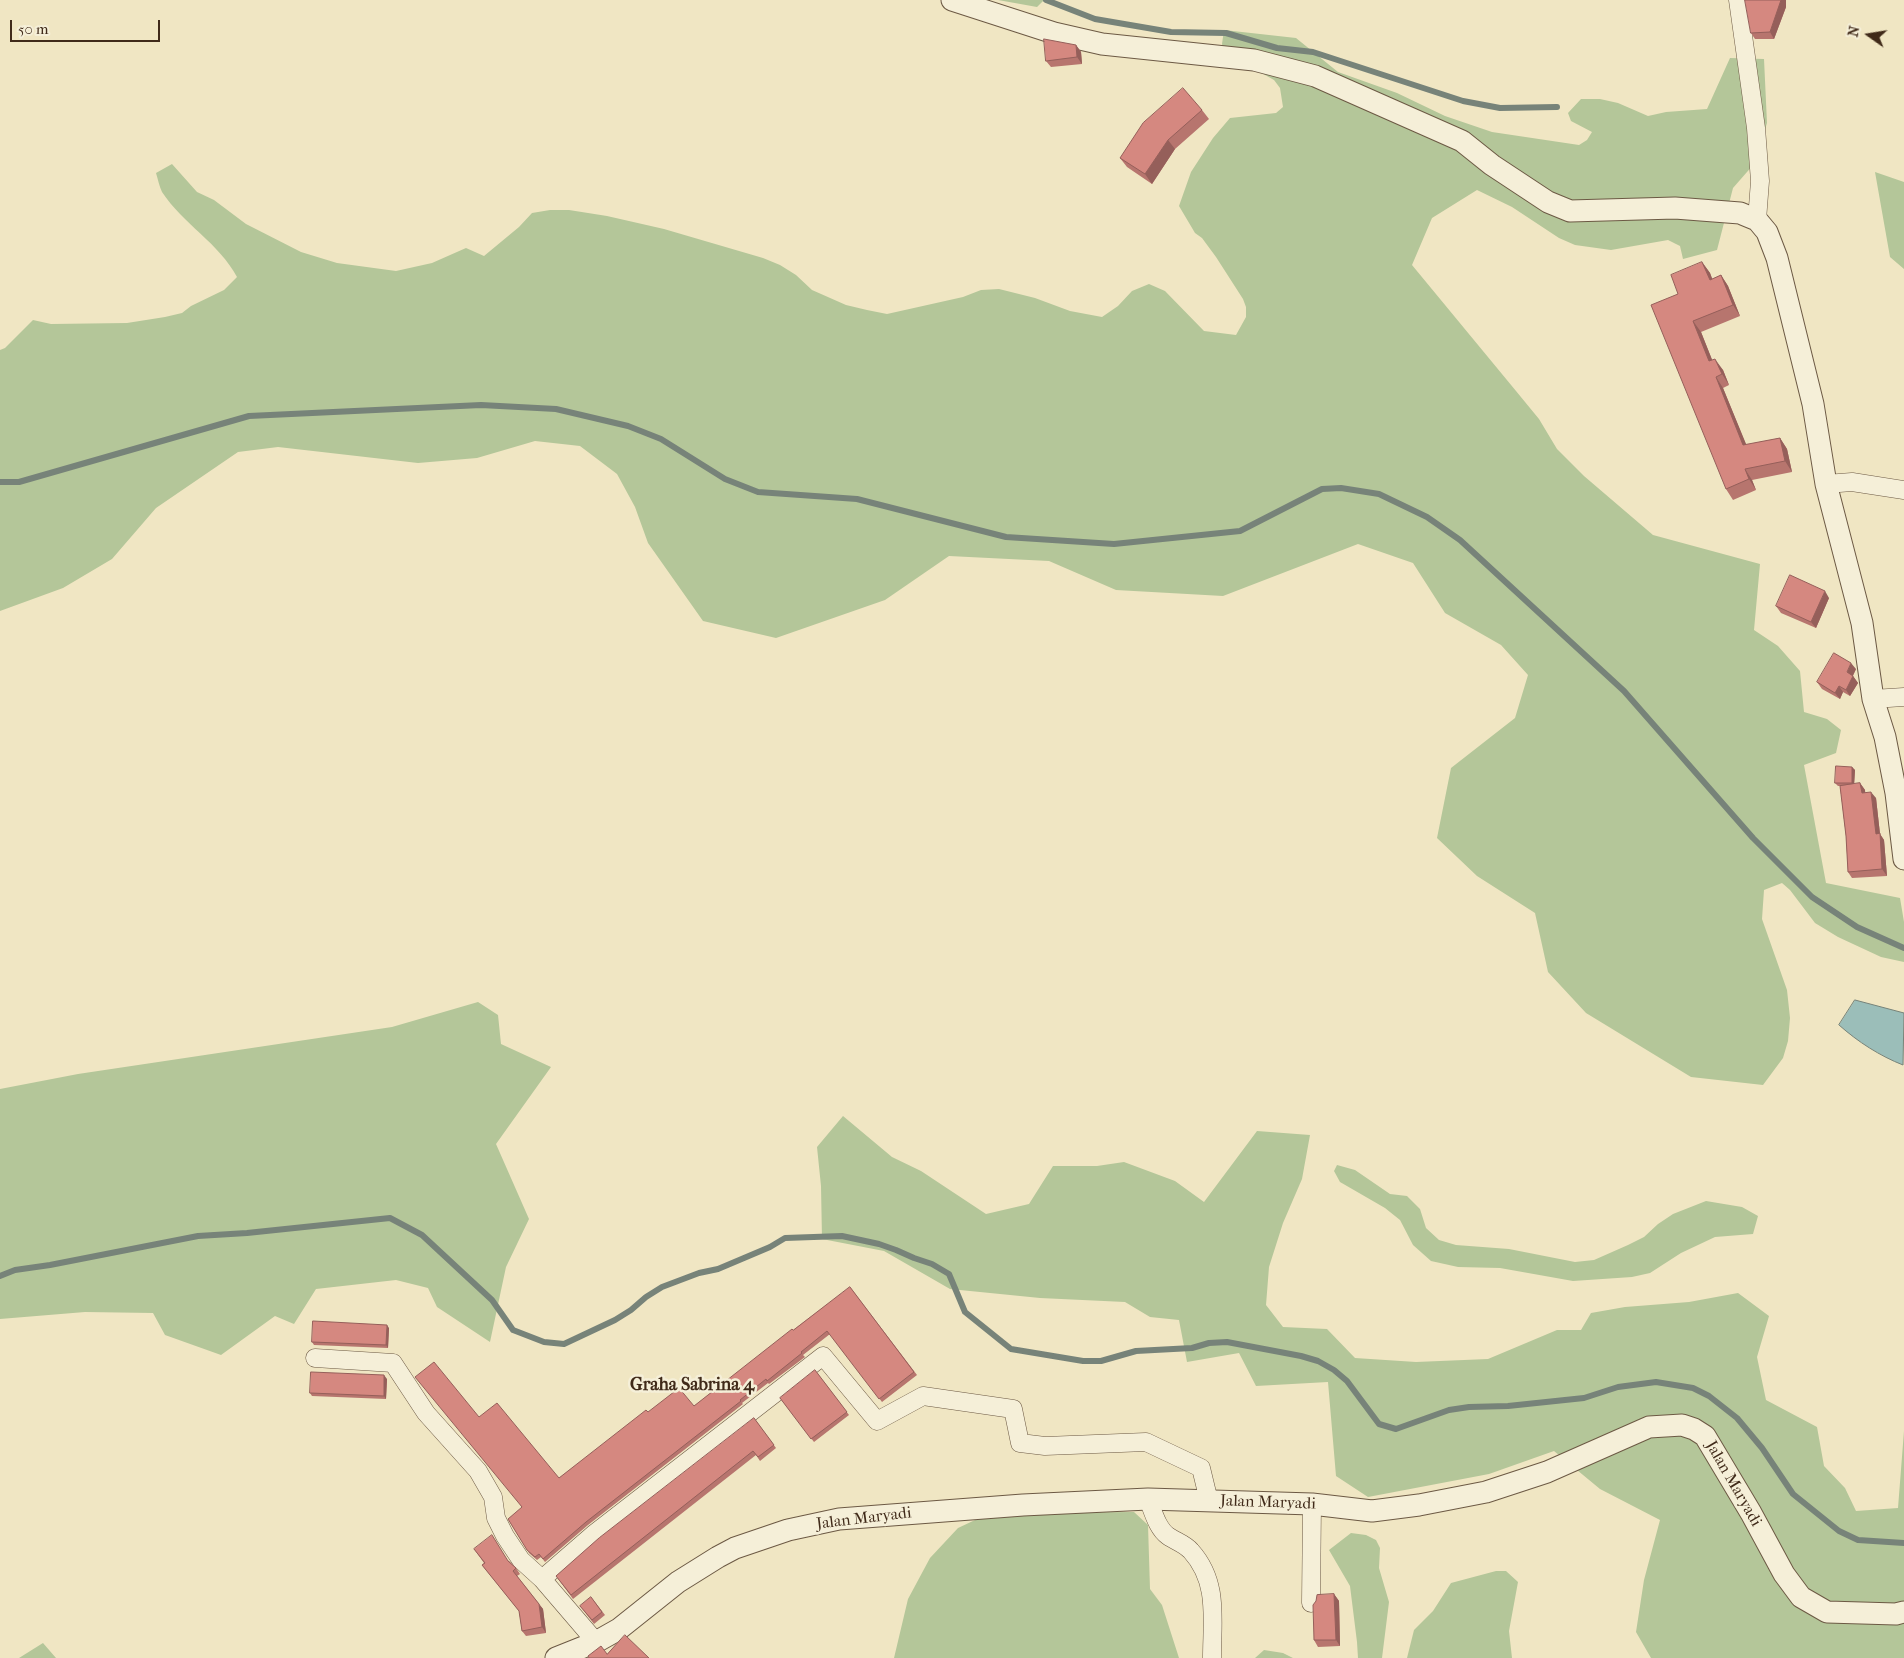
<!DOCTYPE html>
<style>
body{margin:0}
#map{position:relative;width:1904px;height:1658px;overflow:hidden;background:#f0e6c3;font-family:"IM FELL French Canon",serif}
canvas{display:block}
.north{position:absolute;left:1844px;top:10px;width:50px;height:50px;-webkit-text-stroke:4px #f5efd8;paint-order:stroke;rotate:283deg;font-size:14px;font-weight:700;line-height:20px;text-align:center;color:#402a19}
.north::after{content:'';display:block;margin:auto;width:18px;height:22px;background:#402a19;clip-path:polygon(50% 0,100% 100%,50% 72%,0 100%)}
.scale{position:absolute;left:10px;top:20px;width:150px;height:22px;box-sizing:border-box;border:2px solid #402a19;border-top:0;padding-left:6px;font-size:15px;line-height:18px;white-space:nowrap;color:#402a19;-webkit-text-stroke:4px #f5efd8;paint-order:stroke}
</style>
<div id="map">
<canvas width="1904" height="1658"></canvas>
<div class="north">N</div>
<div class="scale">50 m</div>
</div>
<script>
const c = document.querySelector('canvas').getContext('2d');
c.lineJoin = 'round';
function paint(path, color) { c.fillStyle = color; c.fill(path, 'evenodd'); }
function stroke(path, color, width, dash) { c.strokeStyle = color; c.lineWidth = width; c.lineCap = dash ? 'butt' : 'round'; c.setLineDash(dash || []); c.stroke(path); }
function write(font, color, halo, rows, align = 'center') {
  c.font = font + ' "IM FELL French Canon",serif'; c.lineWidth = 5; c.setLineDash([]); c.textBaseline = 'middle'; c.strokeStyle = halo; c.fillStyle = color; for (const [text, x, y, turn = 0] of rows) {
    c.save(); c.translate(x, y); c.rotate((+turn || 0) * Math.PI / 180); c.textAlign = isNaN(turn) ? turn : align; if (halo) c.strokeText(text, 0, 0); c.fillText(text, 0, 0); c.restore();
  }
}
paint(new Path2D(`
 M 998,0 L 1044,0 L 1037,7 Z
 M 1224,30 L 1296,38 L 1338,72 L 1397,93 L 1445,116 L 1492,132 L 1579,145 L 1587,140 L 1592,132 L 1571,121 L 1568,113 L 1581,99 L 1600,99 L 1618,103 L 1648,116 L 1666,112 L 1707,109 L 1730,58 L 1764,59 L 1767,123 L 1754,164 L 1733,188 L 1717,250 L 1683,259 L 1680,246 L 1668,240 L 1611,250 L 1575,245 L 1559,238 L 1512,207 L 1477,190 L 1432,218 L 1412,265 L 1516,391 L 1539,419 L 1557,449 L 1584,476 L 1653,535 L 1760,564 L 1754,630 L 1778,646 L 1800,671 L 1804,712 L 1827,719 L 1841,730 L 1836,753 L 1804,765 L 1826,883 L 1900,898 L 1904,922 L 1904,962 L 1881,957 L 1838,937 L 1815,923 L 1790,890 L 1782,883 L 1764,890 L 1762,919 L 1787,990 L 1790,1018 L 1788,1041 L 1783,1058 L 1763,1085 L 1691,1077 L 1586,1013 L 1548,972 L 1535,913 L 1477,876 L 1437,838 L 1451,768 L 1515,718 L 1528,675 L 1501,645 L 1445,613 L 1413,563 L 1358,544 L 1223,596 L 1116,590 L 1049,561 L 949,556 L 885,600 L 776,638 L 703,621 L 648,543 L 635,507 L 617,474 L 580,446 L 535,441 L 477,458 L 418,463 L 278,447 L 238,452 L 156,508 L 112,559 L 63,588 L 0,611 L 0,350 L 5,348 L 33,320 L 51,324 L 127,323 L 165,317 L 182,313 L 191,306 L 224,290 L 237,277 C 219,243 183,224 162,192 C 159,186 158,179 156,173 L 172,164 L 197,192 L 214,200 L 246,224 L 301,252 L 337,263 L 396,271 L 432,263 L 466,248 L 484,256 L 519,227 L 532,213 L 550,210 L 569,210 L 607,216 L 664,229 L 763,258 L 780,265 L 796,275 L 812,290 L 846,305 L 867,310 L 887,314 L 963,297 L 981,290 L 999,289 L 1035,298 L 1070,311 L 1102,317 L 1118,306 L 1132,291 L 1149,284 L 1165,291 L 1204,331 L 1236,335 L 1246,317 L 1246,307 L 1243,299 L 1216,257 L 1202,238 L 1195,233 L 1179,206 L 1191,172 L 1213,138 L 1230,118 L 1276,113 L 1283,107 L 1280,88 L 1274,80 L 1224,52 L 1222,44 Z
 M 1875,172 L 1904,182 L 1904,269 L 1890,257 Z
 M 478,1002 L 498,1015 L 501,1044 L 551,1067 L 496,1144 L 529,1219 L 506,1267 L 490,1342 L 437,1307 L 428,1288 L 396,1280 L 316,1289 L 294,1324 L 275,1316 L 221,1355 L 165,1335 L 153,1313 L 85,1312 L 0,1319 L 0,1089 L 78,1074 L 392,1027 Z
 M 843,1116 L 892,1157 L 921,1171 L 986,1214 L 1029,1204 L 1053,1166 L 1097,1166 L 1124,1162 L 1175,1181 L 1204,1202 L 1257,1131 L 1310,1135 L 1302,1179 L 1283,1223 L 1269,1267 L 1266,1305 L 1283,1327 L 1327,1329 L 1355,1358 L 1416,1362 L 1488,1359 L 1557,1330 L 1581,1330 L 1591,1313 L 1625,1307 L 1689,1302 L 1738,1293 L 1769,1316 L 1757,1357 L 1766,1400 L 1817,1427 L 1824,1466 L 1845,1488 L 1856,1511 L 1898,1508 L 1904,1431 L 1904,1658 L 1651,1658 L 1636,1632 L 1644,1580 L 1660,1520 L 1600,1489 L 1554,1451 L 1489,1474 L 1368,1497 L 1336,1476 L 1328,1382 L 1256,1386 L 1239,1353 L 1187,1362 L 1179,1320 L 1150,1317 L 1125,1302 L 1040,1298 L 950,1289 L 884,1251 L 822,1239 L 821,1186 L 817,1147 Z
 M 1337,1165 L 1355,1170 L 1390,1194 L 1407,1196 L 1420,1209 L 1426,1228 L 1439,1240 L 1456,1245 L 1509,1249 L 1575,1262 L 1594,1260 L 1628,1245 L 1644,1237 L 1658,1224 L 1673,1214 L 1706,1201 L 1742,1207 L 1758,1216 L 1753,1234 L 1715,1237 L 1681,1253 L 1650,1273 L 1632,1277 L 1573,1281 L 1500,1268 L 1458,1267 L 1431,1261 L 1413,1245 L 1400,1220 L 1385,1208 L 1340,1182 L 1334,1171 Z
 M 1134,1512 L 1148,1525 L 1150,1589 L 1162,1605 L 1179,1658 L 894,1658 L 908,1599 L 930,1558 L 958,1528 L 990,1513 Z
 M 1351,1533 L 1366,1535 L 1376,1540 L 1380,1548 L 1379,1568 L 1389,1602 L 1382,1658 L 1358,1658 L 1357,1642 L 1350,1586 L 1329,1550 Z
 M 1496,1571 L 1506,1571 L 1518,1582 L 1509,1631 L 1512,1658 L 1407,1658 L 1414,1630 L 1433,1611 L 1451,1583 Z
 M 43,1643 L 56,1658 L 19,1658 Z
 M 1264,1650 L 1283,1653 L 1293,1658 L 1255,1658 Z`), '#b4c699');
const water = new Path2D(`
 M 1855,1000 L 1904,1013 L 1903,1065 C 1880,1056 1858,1042 1839,1025 Z`);
paint(water, '#9bbeb9');
stroke(water, '#778379', 1);
stroke(new Path2D(`
 M 1046,0 L 1095,19 L 1171,32 L 1226,33 L 1277,48 L 1313,52 L 1463,101 L 1500,108 L 1557,107
 M 0,482 L 19,482 L 249,416 L 481,405 L 556,409 L 628,426 L 661,439 L 725,479 L 758,492 L 857,499 L 1006,537 L 1114,544 L 1240,531 L 1322,489 L 1341,488 L 1379,494 L 1427,517 L 1460,540 L 1624,691 L 1753,838 L 1812,897 L 1857,927 L 1904,948
 M 0,1276 L 15,1270 L 50,1265 L 198,1236 L 247,1233 L 390,1218 L 422,1235 L 492,1300 L 513,1330 L 544,1342 L 564,1344 L 615,1320 L 631,1310 L 646,1297 L 662,1287 L 699,1273 L 718,1269 L 770,1247 L 785,1238 L 842,1236 L 879,1244 L 896,1250 L 914,1258 L 932,1264 L 949,1274 L 965,1312 L 1011,1349 L 1083,1361 L 1101,1361 L 1136,1351 L 1192,1348 L 1209,1343 L 1227,1342 L 1301,1356 L 1318,1361 L 1334,1370 L 1347,1381 L 1379,1424 L 1396,1429 L 1449,1410 L 1469,1407 L 1508,1406 L 1584,1398 L 1618,1387 L 1656,1382 L 1693,1388 L 1709,1396 L 1737,1418 L 1762,1448 L 1793,1494 L 1839,1531 L 1858,1540 L 1904,1543`), '#778379', 6);
const minor = new Path2D(`
 M 1738,0 L 1756,128 L 1760,181 L 1757,220
 M 1826,484 L 1852,482 L 1904,490
 M 1873,699 L 1904,697
 M 315,1358 L 393,1363 L 426,1413 L 478,1471 L 493,1497 L 496,1518 L 505,1536 L 521,1560 L 542,1579 L 596,1642
 M 1148,1499 C 1153,1511 1157,1528 1168,1536 C 1175,1541 1185,1544 1191,1551 C 1219,1582 1212,1619 1212,1658
 M 542,1579 L 595,1533 L 823,1356 L 877,1421 L 923,1396 L 1013,1409 L 1020,1443 L 1045,1446 L 1146,1442 L 1201,1468 L 1208,1497 L 1207,1501
 M 1311,1603 L 1312,1504`);
const tertiary = new Path2D(`
 M 952,0 L 1054,33 L 1102,44 L 1254,60 L 1315,76 L 1462,141 L 1492,165 L 1548,202 L 1570,211 L 1675,208 L 1740,213 L 1757,220 L 1767,232 L 1777,258 L 1813,404 L 1826,484 L 1862,623 L 1873,699 L 1885,737 L 1896,793 L 1904,859
 M 556,1658 L 596,1642 L 619,1629 L 678,1582 L 718,1557 L 735,1548 L 788,1530 L 839,1519 L 1023,1505 L 1148,1499 L 1312,1504 L 1372,1511 L 1419,1505 L 1486,1492 L 1547,1472 L 1649,1427 L 1682,1425 L 1694,1429 L 1705,1436 L 1751,1513 L 1784,1574 L 1801,1597 L 1827,1612 L 1896,1614 L 1904,1612`);
stroke(minor, '#6c5944', 19);
stroke(tertiary, '#6c5944', 23);
stroke(minor, '#f5efd8', 18);
stroke(tertiary, '#f5efd8', 21);
paint(new Path2D(`
 M 1745,0 L 1786,0 L 1786,7 L 1774,39 L 1755,39 L 1751,33 Z
 M 1076,45 L 1081,52 L 1082,64 L 1051,67 L 1046,61 Z
 M 1202,110 L 1209,119 L 1175,149 L 1152,184 L 1127,167 L 1120,158 Z
 M 1702,262 L 1710,273 L 1712,279 L 1721,275 L 1728,286 L 1740,316 L 1701,332 L 1712,360 L 1723,370 L 1729,385 L 1723,388 L 1746,445 L 1780,438 L 1787,449 L 1792,472 L 1752,480 L 1756,490 L 1733,500 L 1726,489 L 1678,294 Z
 M 1829,598 L 1816,628 L 1781,613 L 1776,606 Z
 M 1856,669 L 1853,676 L 1858,683 L 1850,696 L 1843,692 L 1840,699 L 1822,689 L 1817,682 Z
 M 1852,767 L 1855,770 L 1854,784 L 1860,783 L 1865,790 L 1865,793 L 1876,798 L 1880,834 L 1884,840 L 1887,876 L 1852,878 L 1848,872 L 1846,836 L 1840,786 L 1838,786 L 1835,783 Z
 M 850,1287 L 917,1375 L 882,1402 L 830,1334 L 803,1355 L 805,1357 L 769,1384 L 768,1383 L 742,1403 L 743,1404 L 588,1525 L 545,1562 L 541,1557 L 537,1560 L 529,1553 L 508,1519 L 522,1508 L 479,1417 L 559,1478 L 648,1412 L 694,1406 Z
 M 389,1328 L 388,1348 L 314,1345 L 312,1342 Z
 M 815,1370 L 849,1415 L 814,1442 L 780,1398 Z
 M 387,1379 L 386,1399 L 312,1396 L 310,1393 Z
 M 754,1418 L 776,1448 L 760,1461 L 756,1455 L 573,1599 L 556,1576 Z
 M 474,1549 L 509,1561 L 516,1568 L 520,1574 L 517,1576 L 543,1609 L 546,1633 L 526,1636 L 522,1631 L 519,1611 L 486,1570 L 482,1565 L 484,1563 Z
 M 1334,1594 L 1339,1601 L 1340,1646 L 1318,1647 L 1314,1640 Z
 M 591,1597 L 605,1615 L 594,1624 L 580,1606 Z`), '#b7756e');
paint(new Path2D(`
 M 1781,0 L 1786,0 L 1786,7 L 1774,39 L 1770,32 Z
 M 1076,45 L 1081,52 L 1082,64 L 1077,57 Z
 M 1168,140 L 1175,149 L 1152,184 L 1145,174 Z
 M 1702,262 L 1710,273 L 1717,291 L 1710,280 Z
 M 1721,275 L 1728,286 L 1740,316 L 1733,305 Z
 M 1693,321 L 1701,332 L 1717,372 L 1709,361 Z
 M 1715,359 L 1723,370 L 1729,385 L 1722,374 Z
 M 1716,377 L 1723,388 L 1751,456 L 1743,445 Z
 M 1780,438 L 1787,449 L 1792,472 L 1785,461 Z
 M 1745,469 L 1752,480 L 1756,490 L 1749,479 Z
 M 1825,591 L 1829,598 L 1816,628 L 1811,622 Z
 M 1851,663 L 1856,669 L 1851,679 L 1847,672 Z
 M 1853,676 L 1858,683 L 1850,696 L 1846,690 Z
 M 1839,686 L 1843,692 L 1840,699 L 1835,693 Z
 M 1852,767 L 1855,770 L 1854,787 L 1852,783 Z
 M 1860,783 L 1865,790 L 1866,800 L 1862,793 Z
 M 1871,792 L 1876,798 L 1880,834 L 1884,840 L 1887,876 L 1882,869 L 1876,834 Z
 M 387,1325 L 389,1328 L 388,1348 L 386,1345 Z
 M 384,1375 L 387,1379 L 386,1399 L 384,1396 Z
 M 1334,1594 L 1339,1601 L 1340,1646 L 1336,1640 Z
 M 539,1604 L 543,1609 L 546,1633 L 542,1627 Z`), '#955f5a');
const building = new Path2D(`
 M 1745,0 L 1781,0 L 1770,32 L 1751,33 Z
 M 1044,39 L 1076,45 L 1077,57 L 1046,61 Z
 M 1183,88 L 1202,110 L 1168,140 L 1145,174 L 1120,158 L 1143,123 Z
 M 1702,262 L 1710,280 L 1721,275 L 1733,305 L 1693,321 L 1709,361 L 1715,359 L 1722,374 L 1716,377 L 1743,445 L 1780,438 L 1785,461 L 1745,469 L 1749,479 L 1726,489 L 1651,305 L 1678,294 L 1671,275 Z
 M 1790,575 L 1825,591 L 1811,622 L 1776,606 Z
 M 1834,653 L 1851,663 L 1847,672 L 1853,676 L 1846,690 L 1839,686 L 1835,693 L 1817,682 Z
 M 1836,766 L 1852,767 L 1852,783 L 1835,783 Z
 M 1860,783 L 1862,793 L 1871,792 L 1876,834 L 1880,833 L 1882,869 L 1848,872 L 1846,836 L 1840,786 Z
 M 850,1287 L 914,1372 L 879,1399 L 827,1331 L 801,1352 L 802,1353 L 767,1381 L 766,1379 L 740,1400 L 741,1401 L 586,1522 L 543,1559 L 539,1554 L 535,1557 L 527,1550 L 508,1519 L 522,1507 L 415,1377 L 434,1362 L 479,1417 L 497,1403 L 559,1478 L 646,1410 L 648,1412 L 679,1388 L 694,1406 L 792,1329 L 793,1330 Z
 M 313,1321 L 387,1325 L 386,1345 L 312,1342 Z
 M 815,1370 L 847,1412 L 811,1439 L 780,1398 Z
 M 311,1372 L 384,1375 L 384,1396 L 310,1393 Z
 M 754,1418 L 774,1445 L 758,1457 L 753,1451 L 571,1595 L 556,1576 L 599,1538 Z
 M 492,1535 L 508,1561 L 516,1568 L 513,1571 L 539,1604 L 542,1627 L 522,1631 L 519,1611 L 482,1565 L 485,1563 L 474,1549 Z
 M 1334,1594 L 1336,1640 L 1314,1640 L 1313,1605 L 1316,1601 L 1317,1595 Z
 M 591,1597 L 602,1612 L 592,1620 L 580,1606 Z
 M 625,1635 L 649,1658 L 589,1658 L 588,1656 L 601,1646 L 607,1654 Z`);
paint(building, '#d58880');
stroke(building, '#955f5a', 1);
write('16px', '#402a19', '#f5efd8', [
 ["Jalan Maryadi",1733,1484,60],
 ["Jalan Maryadi",1268,1503,2],
 ["Jalan Maryadi",864,1519,-7]
]);
write('bold 18px', '#402a19', '#f5efd8', [
 ["Graha Sabrina 4",692,1386]
]);
</script>
